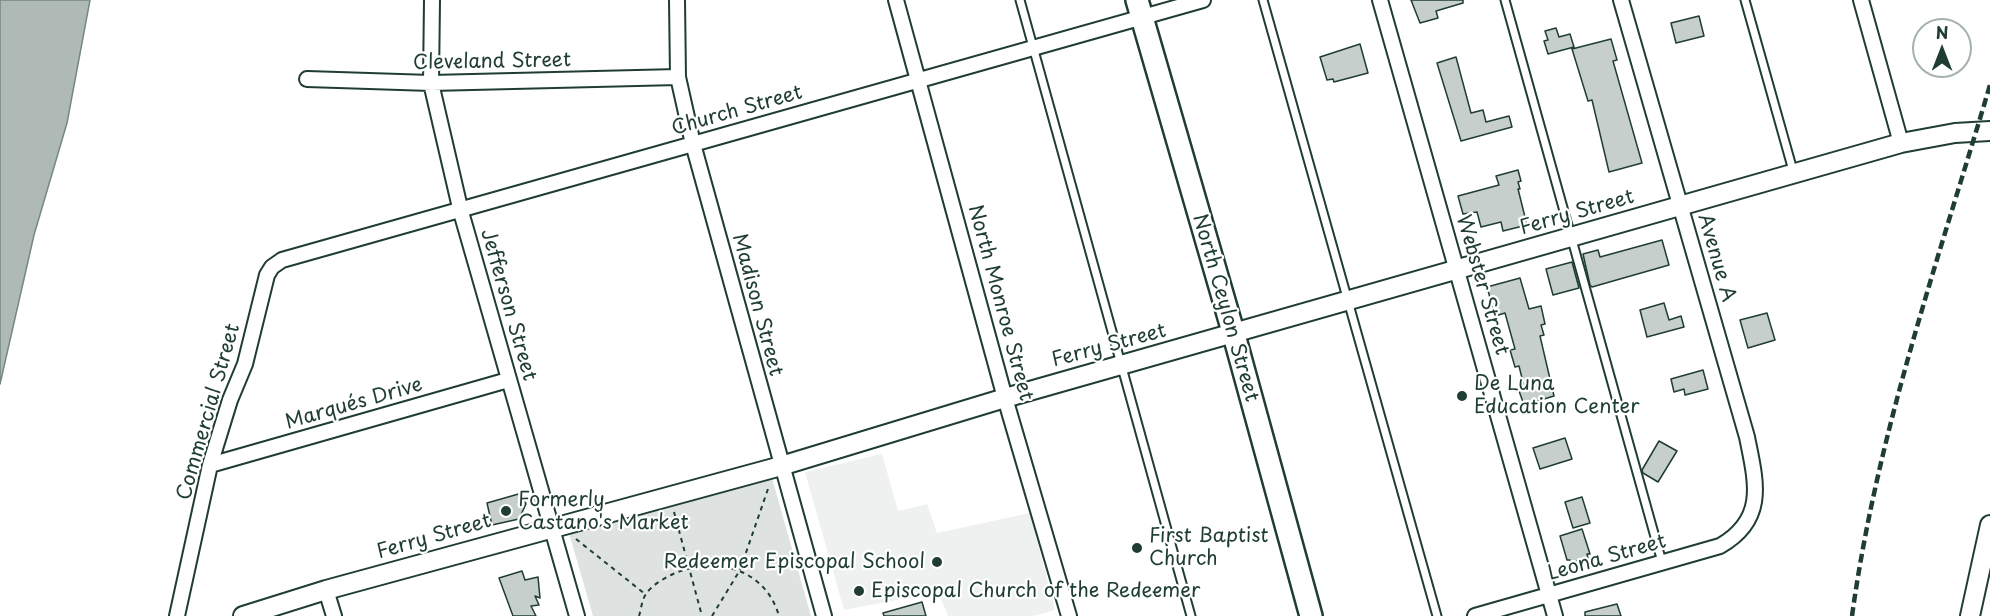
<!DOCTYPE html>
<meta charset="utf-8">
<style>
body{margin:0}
#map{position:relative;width:1990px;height:616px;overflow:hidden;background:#fff;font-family:"Playpen Sans",sans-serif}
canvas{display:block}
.north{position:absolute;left:1912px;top:18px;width:60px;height:60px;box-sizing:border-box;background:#fff;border:2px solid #a5b1ae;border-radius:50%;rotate:0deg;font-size:16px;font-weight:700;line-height:24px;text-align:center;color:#1f3d34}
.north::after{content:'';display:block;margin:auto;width:21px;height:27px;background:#1f3d34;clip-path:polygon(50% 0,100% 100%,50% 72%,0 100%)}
</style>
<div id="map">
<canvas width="1990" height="616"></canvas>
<div class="north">N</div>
</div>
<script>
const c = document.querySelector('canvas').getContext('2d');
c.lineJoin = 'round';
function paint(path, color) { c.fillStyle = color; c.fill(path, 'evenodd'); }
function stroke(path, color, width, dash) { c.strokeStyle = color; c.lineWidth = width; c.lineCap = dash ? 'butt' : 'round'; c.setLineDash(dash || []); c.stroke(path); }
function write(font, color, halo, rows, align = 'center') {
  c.font = font + ' "Playpen Sans",sans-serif'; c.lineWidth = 4.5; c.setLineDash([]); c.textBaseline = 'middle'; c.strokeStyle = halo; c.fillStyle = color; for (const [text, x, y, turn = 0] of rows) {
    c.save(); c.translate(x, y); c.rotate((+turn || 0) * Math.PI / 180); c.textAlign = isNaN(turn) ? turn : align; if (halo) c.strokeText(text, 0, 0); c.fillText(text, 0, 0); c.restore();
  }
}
paint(new Path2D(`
 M 882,454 L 898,511 L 927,504 L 937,533 L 1030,513 L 1055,610 L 1033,616 L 948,616 L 938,592 L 844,610 L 805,472 Z`), '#eef1f0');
paint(new Path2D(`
 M 772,478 L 811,616 L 593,616 L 569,533 Z`), '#dee3e2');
const water = new Path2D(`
 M 0,0 L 90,0 L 67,123 L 34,235 L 0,384 Z`);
paint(water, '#afbab7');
stroke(water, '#758883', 1.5);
const building = new Path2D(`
 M 1411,0 L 1463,0 L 1463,3 L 1436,11 L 1438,18 L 1420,23 Z
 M 1699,16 L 1704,36 L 1676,43 L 1671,23 Z
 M 1556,28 L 1559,37 L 1570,34 L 1574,47 L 1548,54 L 1544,41 L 1548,40 L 1545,31 Z
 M 1611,39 L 1617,60 L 1613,61 L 1642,163 L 1609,172 L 1592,100 L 1588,101 L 1572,49 Z
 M 1360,44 L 1368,73 L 1334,82 L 1333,79 L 1327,80 L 1320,57 Z
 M 1456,57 L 1471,113 L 1483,110 L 1486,122 L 1509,116 L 1512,127 L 1461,141 L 1437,63 Z
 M 1518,170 L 1521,181 L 1518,182 L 1520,189 L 1518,189 L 1527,225 L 1503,231 L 1501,222 L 1481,227 L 1477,212 L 1463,214 L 1458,196 L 1499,185 L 1496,176 Z
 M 1662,240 L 1669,265 L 1592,287 L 1590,285 L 1583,254 L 1598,250 L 1600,257 Z
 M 1572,262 L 1579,288 L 1553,295 L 1546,269 Z
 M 1520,278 L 1529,309 L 1541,306 L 1545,324 L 1541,325 L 1544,335 L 1540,336 L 1554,396 L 1524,405 L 1518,388 L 1524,386 L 1519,366 L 1515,367 L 1510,350 L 1515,349 L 1505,313 L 1495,316 L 1487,287 Z
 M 1664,303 L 1669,320 L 1681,316 L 1684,327 L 1647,337 L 1640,310 Z
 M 1767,313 L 1775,340 L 1748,348 L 1740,320 Z
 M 1703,370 L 1708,389 L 1685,395 L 1684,389 L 1674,392 L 1671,379 Z
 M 1565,438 L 1572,459 L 1540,469 L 1533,448 Z
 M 1659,441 L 1677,451 L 1658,482 L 1643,473 L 1642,470 Z
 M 522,493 L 526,504 L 519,519 L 492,525 L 487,503 Z
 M 1582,497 L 1590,523 L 1573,528 L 1565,502 Z
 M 1582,529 L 1590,554 L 1587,554 L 1588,558 L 1571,563 L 1570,560 L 1567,560 L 1560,536 Z
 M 522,571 L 525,580 L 538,577 L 540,598 L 535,596 L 539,605 L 531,606 L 536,616 L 513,616 L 499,578 Z
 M 922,602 L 926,616 L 884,616 L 883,613 Z
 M 1617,604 L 1621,616 L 1585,616 L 1585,612 Z`);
paint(building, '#c7cfcc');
stroke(building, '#1f3d34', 1.5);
const lane = new Path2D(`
 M 1020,0 L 1191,616
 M 1263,0 L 1437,616
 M 1505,0 L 1662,562
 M 1745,0 L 1794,174`);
const street = new Path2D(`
 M 432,0 L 431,83 L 461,212 L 577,616
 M 677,0 L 678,77 L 693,144 L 824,616
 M 896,0 L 1005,398 L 1069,616
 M 1380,0 L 1555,616
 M 1861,0 L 1901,143
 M 307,79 L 431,83 L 678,77
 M 210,465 L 508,380
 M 326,590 L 334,616
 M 177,616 L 210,465 L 230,400 L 245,364 L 267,275 L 272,267 L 282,260 L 1203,0
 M 1475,616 L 1720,546 C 1767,519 1756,482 1747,437 L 1621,0`);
const secondary = new Path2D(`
 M 243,616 L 326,590 L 781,466 L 1005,398 L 1901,143 L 1955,133 L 1990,131
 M 1970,616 L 1990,525`);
const primary = new Path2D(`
 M 1137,0 L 1234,335 L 1311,616`);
stroke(lane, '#1f3d34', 11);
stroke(street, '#1f3d34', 18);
stroke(secondary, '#1f3d34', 22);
stroke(primary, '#1f3d34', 26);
stroke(new Path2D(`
 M 674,512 L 702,616
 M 576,539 L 645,594
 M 639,616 C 641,610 642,599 646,594 C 651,586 663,579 671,575 C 713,555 765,567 779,616
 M 712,616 L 740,570 L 769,486`), '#1f3d34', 2, [4.5, 4.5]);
stroke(lane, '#fff', 7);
stroke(street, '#fff', 14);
stroke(secondary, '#fff', 18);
stroke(primary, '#fff', 21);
stroke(new Path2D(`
 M 1852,616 C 1877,434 1938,261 1990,85`), '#1f3d34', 4.5, [9, 4.5]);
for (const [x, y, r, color] of [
 [1462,396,6,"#1f3d34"],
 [506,511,6,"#1f3d34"],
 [1137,548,6,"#1f3d34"],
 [937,562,6,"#1f3d34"],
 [859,591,6,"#1f3d34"]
]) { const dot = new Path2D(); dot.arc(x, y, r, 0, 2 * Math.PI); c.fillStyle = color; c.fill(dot); stroke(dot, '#fff', 2); }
write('20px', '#1f3d34', '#fff', [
 ["Cleveland Street",492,62,-1],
 ["Church Street",737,111,-16],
 ["Ferry Street",1577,213,-16],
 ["Avenue A",1716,258,74],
 ["Webster Street",1482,285,74],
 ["North Monroe Street",1000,303,75],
 ["Jefferson Street",508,305,74],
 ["Madison Street",757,305,75],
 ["North Ceylon Street",1225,308,74],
 ["Ferry Street",1109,346,-15],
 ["Marqués Drive",354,404,-16],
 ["Commercial Street",209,412,-74],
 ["Ferry Street",434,537,-16],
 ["Leona Street",1607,558,-16]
]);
write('20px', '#1f3d34', '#fff', [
 ["De Luna",1474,384],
 ["Education Center",1474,407],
 ["Formerly",518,500],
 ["Castano's Market",518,523],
 ["First Baptist",1149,536],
 ["Church",1149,559],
 ["Redeemer Episcopal School",925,562,"right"],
 ["Episcopal Church of the Redeemer",871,591]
], 'left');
</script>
